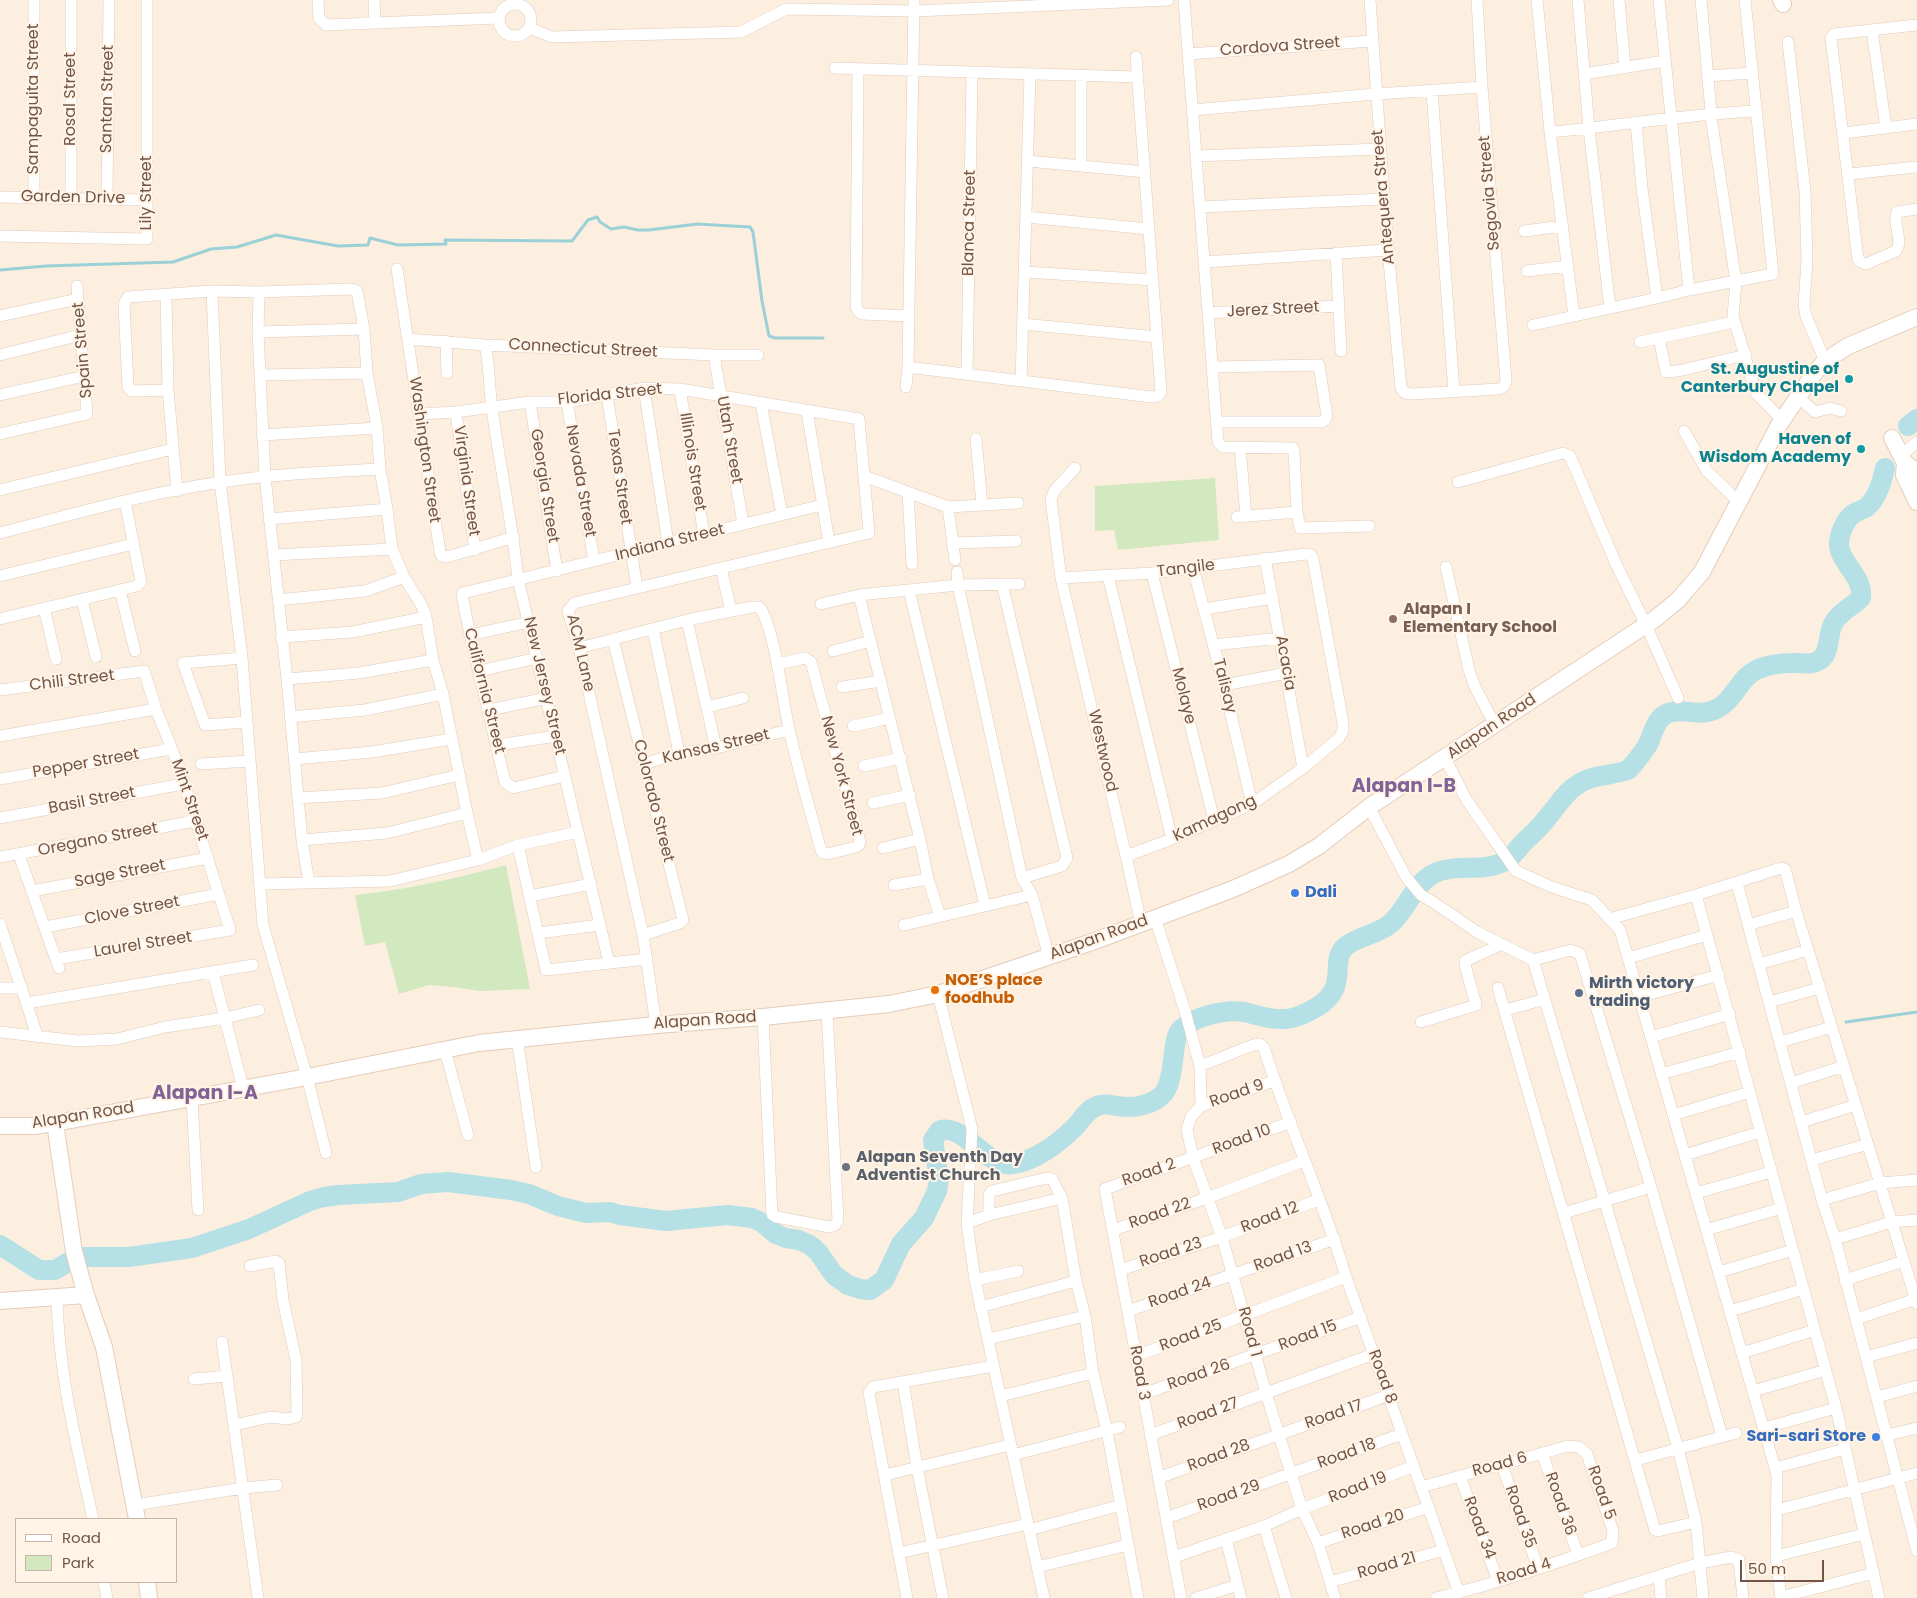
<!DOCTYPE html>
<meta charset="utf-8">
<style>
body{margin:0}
#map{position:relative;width:1917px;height:1598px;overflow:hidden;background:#fcefe0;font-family:Poppins,sans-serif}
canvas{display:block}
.legend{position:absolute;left:15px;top:1518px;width:162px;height:65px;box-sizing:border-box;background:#fff4e6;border:1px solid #c7b4a7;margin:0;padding:6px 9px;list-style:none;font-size:15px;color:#725448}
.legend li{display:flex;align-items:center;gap:10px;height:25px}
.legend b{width:25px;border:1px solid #c7b4a7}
.scale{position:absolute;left:1740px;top:1560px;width:84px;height:22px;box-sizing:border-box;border:2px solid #725448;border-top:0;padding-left:6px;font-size:15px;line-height:18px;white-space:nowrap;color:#725448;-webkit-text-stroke:4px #fff4e6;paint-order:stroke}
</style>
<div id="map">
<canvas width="1917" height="1598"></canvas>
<ul class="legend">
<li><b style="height:6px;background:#fff"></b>Road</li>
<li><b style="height:14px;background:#d2e9bf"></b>Park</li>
</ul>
<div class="scale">50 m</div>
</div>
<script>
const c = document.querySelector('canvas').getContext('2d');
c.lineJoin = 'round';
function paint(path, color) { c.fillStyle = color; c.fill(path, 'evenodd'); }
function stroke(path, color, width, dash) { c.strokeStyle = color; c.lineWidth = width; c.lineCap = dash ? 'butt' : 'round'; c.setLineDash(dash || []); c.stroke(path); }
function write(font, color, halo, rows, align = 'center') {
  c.font = font + ' Poppins,sans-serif'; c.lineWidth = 4; c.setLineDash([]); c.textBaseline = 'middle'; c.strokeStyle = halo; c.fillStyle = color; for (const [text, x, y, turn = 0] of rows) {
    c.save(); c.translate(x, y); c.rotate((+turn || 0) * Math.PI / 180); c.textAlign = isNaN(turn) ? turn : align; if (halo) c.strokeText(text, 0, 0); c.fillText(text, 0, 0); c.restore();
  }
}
paint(new Path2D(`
 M 1215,478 L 1219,540 L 1118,550 L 1114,530 L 1095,531 L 1095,486 Z
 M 506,865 L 530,989 L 480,991 L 453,987 L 429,985 L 399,994 L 385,942 L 365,946 L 355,895 C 407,890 456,878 506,865 Z`), '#d2e9bf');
stroke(new Path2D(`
 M 0,270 L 46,266 L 173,262 L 211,249 L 237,247 L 276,235 L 338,246 L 368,245 L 370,238 L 398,245 L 446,244 L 445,240 L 572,241 L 588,220 L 597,217 L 600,222 L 611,229 L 624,227 L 638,230 L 649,230 L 697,224 L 750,227 L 753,232 L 762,301 L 769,336 L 775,338 L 823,338
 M 1846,1022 L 1917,1012`), '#9bd0d6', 3);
stroke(new Path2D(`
 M 1908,426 L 1917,419
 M 0,1245 L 39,1270 L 55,1270 L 77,1257 L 129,1257 L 192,1248 L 249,1229 L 310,1201 L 324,1197 L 338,1195 L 398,1192 L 421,1184 L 448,1182 L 511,1190 L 529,1194 L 558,1206 L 586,1213 L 610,1212 L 620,1215 L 666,1221 L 727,1215 L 752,1218 L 763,1223 L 776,1234 L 786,1238 L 799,1240 L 810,1245 L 818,1252 L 834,1275 L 848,1285 L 860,1289 L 870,1290 L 884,1280 L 901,1244 L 924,1218 L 937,1191 L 939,1179 L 933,1140 L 940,1130 C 967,1125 986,1169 1014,1164 C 1036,1160 1059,1143 1075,1127 C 1082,1120 1086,1110 1097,1106 C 1105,1103 1110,1105 1118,1106 C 1133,1109 1154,1105 1164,1093 C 1176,1077 1171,1039 1181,1029 C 1196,1016 1225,1009 1244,1012 C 1258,1015 1269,1020 1284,1019 C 1295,1019 1307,1013 1317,1007 C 1351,986 1328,961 1346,946 C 1358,936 1377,935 1390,924 C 1407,910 1412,886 1433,874 C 1456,862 1484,874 1507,860 C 1513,856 1518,849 1522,844 C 1531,835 1540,828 1547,818 C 1557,807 1564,793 1577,785 C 1592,774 1612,776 1628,770 C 1635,763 1641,755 1647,746 C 1653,736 1654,720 1666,714 C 1684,705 1702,722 1724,704 C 1737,693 1741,677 1758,669 C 1769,665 1781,663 1792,663 C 1801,662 1809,666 1818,661 C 1831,655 1827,635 1833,624 C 1839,612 1852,607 1861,598 C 1864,575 1837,562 1839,541 C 1841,531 1845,520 1853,514 C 1857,511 1863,510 1867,507 C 1878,497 1882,481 1885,468`), '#b5e0e5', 20);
const street = new Path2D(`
 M 318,0 L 319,18 L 326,25 L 499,18
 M 374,0 L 375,22
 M 1184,0 L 1218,442 L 1223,447 L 1293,448 L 1294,451 L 1297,512 L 1300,528 L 1369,526
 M 1370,0 L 1388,250 L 1401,388 L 1405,393 L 1412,394 L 1499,389 L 1504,386 L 1506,381 L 1482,87 L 1477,0
 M 1537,0 L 1550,132 L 1574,316
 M 1578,0 L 1589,129 L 1610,308
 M 1619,0 L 1625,68
 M 1659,0 L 1689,290
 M 1701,0 L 1712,123 L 1736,282 L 1733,316 L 1756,393 L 1782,420
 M499 20a16 16 0 1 1 32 0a16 16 0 1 1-32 0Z
 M 1917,25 L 1834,34 L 1831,38 L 1858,259 L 1861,262 L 1866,264 L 1896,251 C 1904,240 1892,224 1897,212 L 1917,209
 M 530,28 L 552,37 L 741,32 L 786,9 L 915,11 L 1168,0
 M 1872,30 L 1886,128
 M 1788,42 L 1805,191 L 1807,259 L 1804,305 L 1806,316 L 1825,361
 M 1188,54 L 1372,41
 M 835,68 L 1138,77
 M 858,69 L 856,307 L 858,311 L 862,314 L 909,316
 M 1584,74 L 1665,61
 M 1707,76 L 1752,73
 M 1432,91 L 1454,392
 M 1192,110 L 1376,94 L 1482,87
 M 1636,122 L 1642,188 L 1657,298
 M 1550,132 C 1619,126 1687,114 1756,111
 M 1844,133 L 1917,124
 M 1196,156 L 1380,149
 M 1028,161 L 1145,172
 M 1081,166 L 1081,76
 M 1849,174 L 1917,167
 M 0,197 L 147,200
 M 34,198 L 34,0
 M 71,198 L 71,0
 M 107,199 L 109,0
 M 1200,207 L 1384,199
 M 1026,217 L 1149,229
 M 1524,231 L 1563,226
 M 0,236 L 147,239 L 147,0
 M 1336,253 L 1341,351
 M 1204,262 L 1388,250
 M 397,269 L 440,552 L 442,556 L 447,557 L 514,537
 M 1527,271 L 1568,266
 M 1025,272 L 1153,280
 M 212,291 L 220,482 L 242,658 L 263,925 L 307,1077 L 326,1153
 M 259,292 L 258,332 L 265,476 L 287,679 L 302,840 L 309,883
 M 166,295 L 168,390 L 177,491
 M 1208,313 L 1338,306
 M 0,316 L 78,299
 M 1023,324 L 1157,337
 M 1533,325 L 1657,298 L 1689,290 L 1773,274 L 1745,0
 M 258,332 L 364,329
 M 1659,338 L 1666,372 L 1678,371 L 1746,355
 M 408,339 L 485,345 L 714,355 L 758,355
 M 446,341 L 447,373
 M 1640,342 L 1734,322
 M 485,345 C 490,368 489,387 492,409 C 500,466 512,522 518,579 L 609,963
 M 0,355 L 81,335
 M 714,355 L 743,524
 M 908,367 L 1152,397 L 1158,396 L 1161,392 L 1136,57
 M 1212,367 L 1319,365 L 1327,416 L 1325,420 L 1322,422 L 1216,422
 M 967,374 L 972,73
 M 260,375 L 367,373
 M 1021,381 L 1030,74
 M 906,387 L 908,367 L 914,0
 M 644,388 L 668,543
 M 680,389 L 704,535
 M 168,390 L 132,391 L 128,387 L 124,304 L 128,297 L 212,291 L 259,292 L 352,289 L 357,291 L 364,329 L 367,373 L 377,428 L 380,469 L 387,509 L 392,549 L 404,577 L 422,606 L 426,617 L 433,660 L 443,694 L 467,813 L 478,860 L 390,881 L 261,884
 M 0,395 L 85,376
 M 607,395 L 637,588
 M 1798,397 L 1815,412 L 1830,408 L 1841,411
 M 530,402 L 557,571
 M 567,402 L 594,561
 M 761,403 L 782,515
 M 807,411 L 829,542
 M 456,412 L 475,550
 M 419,414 L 456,412 L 530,402 L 567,402 L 644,388 L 680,389 L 859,419 L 869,533 L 574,603 L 568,611 L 579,648 L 643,935 L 656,1025
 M 1684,431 L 1707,471 L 1739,502
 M 0,434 L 87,414 L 77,286
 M 262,435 L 377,428
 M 976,439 L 982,505
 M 1240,447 L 1246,516
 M 1901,456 L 1917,442
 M 1075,468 L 1055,490 L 1051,499 L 1061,578 L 1126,856 L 1141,924
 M 864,476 L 948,507 L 1018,503
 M 1458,482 L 1563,453 L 1570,456 L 1616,564 L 1646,625 L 1678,698
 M 0,490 L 173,449
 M 908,492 L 912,564
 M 948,507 L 955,560
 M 1237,517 L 1297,512
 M 269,519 L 387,509
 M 0,533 C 73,514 147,493 221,482 C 274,474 327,472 380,469
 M 952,543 L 1016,541
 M 273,555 L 392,549
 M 1265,558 L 1303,768
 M 1446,567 L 1469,670 L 1475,687 L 1495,725
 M 721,568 L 731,611
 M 1193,568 L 1224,685 L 1252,804
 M 957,572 L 958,585 L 1022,878 L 1032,895 L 1049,957
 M 1152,573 L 1214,820
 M 0,576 L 133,544
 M 1108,576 L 1172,839
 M 1061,578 L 1152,573 L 1306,554 L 1311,555 L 1313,559 L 1343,723 L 1343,731 L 1339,738 L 1303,768 L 1252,804 L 1172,839 L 1126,856
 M 1002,584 L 1067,858 L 1062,866 L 1022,878
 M 120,590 L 135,651
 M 909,590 L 985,905
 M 82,599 L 96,657
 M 278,600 L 365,591 L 404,577
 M 821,604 L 859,595
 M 44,608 L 56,659
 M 1204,609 L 1273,598
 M 0,619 L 137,586 L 141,582 L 140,577 L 125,501
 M 687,620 L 716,748
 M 653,629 L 679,753
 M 470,635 L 529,622
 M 281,637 L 353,632 L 426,617
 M 613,639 L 683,920 L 680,923 L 643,935
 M 1213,645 L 1280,638
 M 579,648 L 687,620 L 752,607 L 759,607 C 774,624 783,703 789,729 C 798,770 810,810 821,850 L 823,853 L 827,854 L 856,847 L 859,845 L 860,842 L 811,662 L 805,658 L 777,664
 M 833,651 L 871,641
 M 242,658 L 183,663 L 205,725 L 247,722
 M 479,671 L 537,658
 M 287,679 L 359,673 L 433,660
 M 1224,685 L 1287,673
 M 842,687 L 881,681
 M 0,690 L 144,671 L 156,709 L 179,767 L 230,930 L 56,959
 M 707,707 L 743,698
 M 489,710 L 547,698
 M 290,717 L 365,710 L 443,694
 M 853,726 L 890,718
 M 0,736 L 156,709
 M 498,745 L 556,736
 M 1445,758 L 1466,799 L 1516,871 L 1552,887 L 1592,900 L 1620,930 L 1777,1475 L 1776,1556 L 1781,1598
 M 295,759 L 372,752 L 451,739
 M 201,764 L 250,761
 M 644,764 L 679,753 L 716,748 L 789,730
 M 864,766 L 901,758
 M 565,776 L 513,788 L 505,782 L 470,635 L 462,595 L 463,593 L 822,505
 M 0,779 L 171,749
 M 298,798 L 382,793 L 459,775
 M 873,803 L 910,795
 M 1369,807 L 1406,877 L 1421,895 L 1433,902 L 1477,932 L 1533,960 L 1678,1448 L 1696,1522 L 1703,1598
 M 0,818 L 183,784
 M 302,840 L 387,833 L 467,813
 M 518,845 L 546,970 L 647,959
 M 883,848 L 920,839
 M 19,855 L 59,968
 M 0,857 L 195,821
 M 478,860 L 518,845 L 578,832
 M 1737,883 L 1822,1200 L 1835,1239 L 1917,1551
 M 894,885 L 928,879
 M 32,891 L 208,858
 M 1696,895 L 1836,1408 L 1879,1598
 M 530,896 L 591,884
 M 940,916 L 928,879 L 920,839 L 859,595 L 958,585 L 1019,584
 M 1155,918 L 1185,1011 L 1200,1066 L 1201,1106 L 1191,1117 L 1187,1129 L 1193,1158 L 1222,1237 L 1266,1393 L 1302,1509 L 1318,1543 L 1335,1598
 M 1609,919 L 1696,895 L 1781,868 L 1785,869 L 1796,911 L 1917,1304
 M 0,924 L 37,1035
 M 904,925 L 1032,895
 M 1748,925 L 1796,911
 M 45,927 L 219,894
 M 539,933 L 599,925
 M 1628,958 L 1707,935
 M 1533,960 L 1571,950 L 1580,954 L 1651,1187 L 1722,1436
 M 1759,964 L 1808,950
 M 213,972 L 243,1088
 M 0,988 L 22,988
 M 1498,988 L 1655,1530 L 1658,1531 L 1696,1522
 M 938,994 L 972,1129 L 967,1223 L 975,1280 L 1044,1598
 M 1639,997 L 1719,975
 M 1769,1002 L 1820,988
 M 27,1003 L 253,965
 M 1506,1010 L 1545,999
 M 763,1017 L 772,1214 L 776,1217 L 830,1227 L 835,1225 L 838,1220 L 827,1011
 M 1421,1022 L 1476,1005 L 1465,965 L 1465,961 L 1502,944
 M 0,1032 L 78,1041 L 117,1039 L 165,1027 L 225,1018 L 259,1010
 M 1651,1037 L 1730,1014
 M 517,1038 L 536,1167
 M 1780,1042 L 1832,1027
 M 445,1050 L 468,1135
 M 1200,1066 L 1253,1045 L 1260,1044 L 1264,1048 C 1288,1125 1323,1199 1346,1277 L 1459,1593
 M 1661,1074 L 1740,1052
 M 1791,1083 L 1844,1066
 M 192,1098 L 198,1210
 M 1201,1106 L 1274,1081
 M 1673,1115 L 1750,1092
 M 1801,1122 L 1856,1105
 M 1685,1155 L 1760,1132
 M 1812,1160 L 1868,1144
 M 1696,1193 L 1771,1172
 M 1822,1200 L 1880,1183 L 1917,1180
 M 1564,1213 L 1651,1187
 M 989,1215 L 989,1195 L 992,1191 L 1047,1178 L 1052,1179 L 1062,1198
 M 967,1223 L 989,1215 L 1062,1198 L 1076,1281 L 1085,1316 L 1093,1373 L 1107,1431 L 1138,1598
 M 1113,1230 L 1207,1198 L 1304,1161
 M 1706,1230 L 1782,1208
 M 1835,1239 L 1892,1222 L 1917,1220
 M 1120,1270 L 1222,1237 L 1318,1200
 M 1719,1272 L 1793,1250
 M 975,1280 L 1018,1271
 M 1845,1280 L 1904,1261
 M 57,1297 C 58,1372 77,1446 93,1519
 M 980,1307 L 1076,1281
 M 1128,1311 L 1335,1239
 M 1730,1311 L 1804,1289
 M 1856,1319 L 1916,1299
 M 988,1339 L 1085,1316
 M 222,1342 L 227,1376
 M 1742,1353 L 1815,1330
 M 1136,1356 L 1346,1277
 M 1866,1357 L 1917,1343
 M 194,1379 L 227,1376 L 258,1598
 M 903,1382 L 917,1467 L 943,1598
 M 1753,1391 L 1826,1370
 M 1143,1394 L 1361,1317
 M 1001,1396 L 1093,1373
 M 1877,1397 L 1917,1386
 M 235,1425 L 270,1417 L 288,1419 L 296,1417 L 297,1414 L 296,1360 L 283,1300 L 279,1263 L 276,1261 L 250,1266
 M 1764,1428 L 1836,1408
 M 1150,1435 L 1374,1354
 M 1887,1435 L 1917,1428
 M 1542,1453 L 1578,1555
 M 1013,1455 L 1120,1427
 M 1636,1460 L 1736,1433
 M 1502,1465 L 1538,1568
 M 1775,1468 L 1845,1449
 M 885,1475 L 1010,1445
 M 1460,1476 L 1498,1581
 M 1158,1478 L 1389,1395
 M 1421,1487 L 1568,1446 L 1579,1447 L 1587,1454 L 1613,1531 L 1612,1543 C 1554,1564 1496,1584 1436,1598
 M 135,1505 L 243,1488 L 277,1485
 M 1777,1510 L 1917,1473
 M 1166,1518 L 1402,1434
 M 1264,1526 L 1286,1598
 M 1029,1530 L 1121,1505
 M 1226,1539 L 1241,1598
 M 1318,1543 L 1429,1507
 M 899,1553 L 1028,1524
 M 1776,1556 L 1864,1534
 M 1174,1557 L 1264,1526 L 1302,1509 L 1414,1466
 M 1037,1567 L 1128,1545
 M 1659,1577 L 1661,1598
 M 104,1582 L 107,1598
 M 1330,1582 L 1444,1550
 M 1781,1597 L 1874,1573
 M 907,1598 L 869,1393 L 873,1387 L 994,1366
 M 1181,1598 L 1105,1189 L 1291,1122
 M 1196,1598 L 1238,1585
 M 1588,1598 L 1700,1563 L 1731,1557 L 1739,1560 L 1743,1598`);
const secondary = new Path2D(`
 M 1781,0 L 1783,4
 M 1892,438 L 1905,463 L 1915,470 L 1917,475
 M 1905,463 L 1904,475 L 1917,502
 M 55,1123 L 74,1252 L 86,1295 L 104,1347 L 137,1519
 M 0,1126 L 34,1126 L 55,1123 L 307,1077 L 479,1043 L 656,1025 L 763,1017 L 889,1004 L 938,994 L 1092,942 L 1233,889 L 1289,864 L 1319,846 L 1369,807 L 1655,619 L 1678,600 L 1702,572 L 1779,425 L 1813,375 L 1825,361 L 1848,346 L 1917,317
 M 0,1301 L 86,1295
 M 147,1582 L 149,1598`);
stroke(street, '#e0cbbc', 12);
stroke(secondary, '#e5ccba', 18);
stroke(street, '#fff', 11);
stroke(secondary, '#fff', 16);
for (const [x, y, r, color] of [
 [1849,379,5,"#0f9aa8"],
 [1861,449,5,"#0f9aa8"],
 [1393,619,5,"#8d6e63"],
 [1295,893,5,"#3f7fe0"],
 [935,990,5,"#e8710a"],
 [1579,993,5,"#5c6f8a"],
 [846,1167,5,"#6b7280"],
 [1876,1437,5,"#3f7fe0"]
]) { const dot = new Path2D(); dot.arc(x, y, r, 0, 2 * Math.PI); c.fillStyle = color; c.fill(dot); stroke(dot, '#fff4e6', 2); }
write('16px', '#725448', '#fff4e6', [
 ["Cordova Street",1280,47,-4],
 ["Sampaguita Street",34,99,-90],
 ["Rosal Street",71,99,-90],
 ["Santan Street",108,99,-89],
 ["Lily Street",147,193,-90],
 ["Segovia Street",1490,193,-95],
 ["Antequera Street",1384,197,-95],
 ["Garden Drive",73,198,1],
 ["Blanca Street",970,223,-89],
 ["Jerez Street",1273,310,-3],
 ["Connecticut Street",583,349,3],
 ["Spain Street",83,350,-95],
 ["Florida Street",610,395,-6],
 ["Utah Street",729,440,80],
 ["Washington Street",424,450,82],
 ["Illinois Street",692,462,81],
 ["Texas Street",619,477,82],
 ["Virginia Street",466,481,82],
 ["Nevada Street",580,481,80],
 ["Georgia Street",544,486,81],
 ["Indiana Street",670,543,-14],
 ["Tangile",1186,569,-7],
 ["ACM Lane",580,653,77],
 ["Acacia",1285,663,80],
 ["Chili Street",72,681,-7],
 ["New Jersey Street",544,686,77],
 ["Talisay",1224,686,76],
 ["California Street",484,691,76],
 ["Molaye",1183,696,76],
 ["Alapan Road",1492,727,-34],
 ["Kansas Street",716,747,-13],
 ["Westwood",1102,751,77],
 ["Pepper Street",86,764,-10],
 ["New York Street",841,776,75],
 ["Mint Street",189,800,71],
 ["Basil Street",92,801,-11],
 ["Colorado Street",653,801,76],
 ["Kamagong",1215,819,-25],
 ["Oregano Street",98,840,-11],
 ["Sage Street",120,874,-11],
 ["Clove Street",132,911,-11],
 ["Alapan Road",1099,938,-20],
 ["Laurel Street",143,945,-9],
 ["Alapan Road",705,1021,-4],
 ["Road 9",1237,1094,-19],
 ["Alapan Road",83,1116,-9],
 ["Road 10",1242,1140,-20],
 ["Road 2",1149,1173,-19],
 ["Road 22",1160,1214,-19],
 ["Road 12",1270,1218,-21],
 ["Road 23",1171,1253,-18],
 ["Road 13",1283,1257,-20],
 ["Road 24",1180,1293,-19],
 ["Road 1",1249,1332,75],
 ["Road 25",1191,1336,-20],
 ["Road 15",1308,1336,-20],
 ["Road 3",1139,1373,80],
 ["Road 26",1199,1375,-19],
 ["Road 8",1382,1377,70],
 ["Road 27",1208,1414,-20],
 ["Road 17",1334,1415,-19],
 ["Road 18",1347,1454,-20],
 ["Road 28",1219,1456,-20],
 ["Road 6",1500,1465,-15],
 ["Road 19",1358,1488,-21],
 ["Road 5",1601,1493,71],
 ["Road 29",1229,1496,-19],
 ["Road 36",1560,1504,71],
 ["Road 35",1520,1517,71],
 ["Road 20",1373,1525,-18],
 ["Road 34",1479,1528,70],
 ["Road 21",1387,1566,-16],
 ["Road 4",1524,1572,-17]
]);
write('bold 16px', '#0d838f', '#fff4e6', [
 ["St. Augustine of",1839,370],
 ["Canterbury Chapel",1839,388],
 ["Haven of",1851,440],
 ["Wisdom Academy",1851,458]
], 'right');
write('bold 16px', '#785e54', '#fff4e6', [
 ["Alapan I",1403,610],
 ["Elementary School",1403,628]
], 'left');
write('bold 16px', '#366cbe', '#fff4e6', [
 ["Dali",1305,893],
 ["Sari-sari Store",1866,1437,"right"]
], 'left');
write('bold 16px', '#c56008', '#fff4e6', [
 ["NOE’S place",945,981],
 ["foodhub",945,999]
], 'left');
write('bold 16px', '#4e5e75', '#fff4e6', [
 ["Mirth victory",1589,984],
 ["trading",1589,1002]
], 'left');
write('bold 16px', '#5b616d', '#fff4e6', [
 ["Alapan Seventh Day",856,1158],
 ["Adventist Church",856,1176]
], 'left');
write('bold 19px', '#826396', '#fff4e6', [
 ["Alapan I-B",1404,787],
 ["Alapan I-A",205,1094]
]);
</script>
